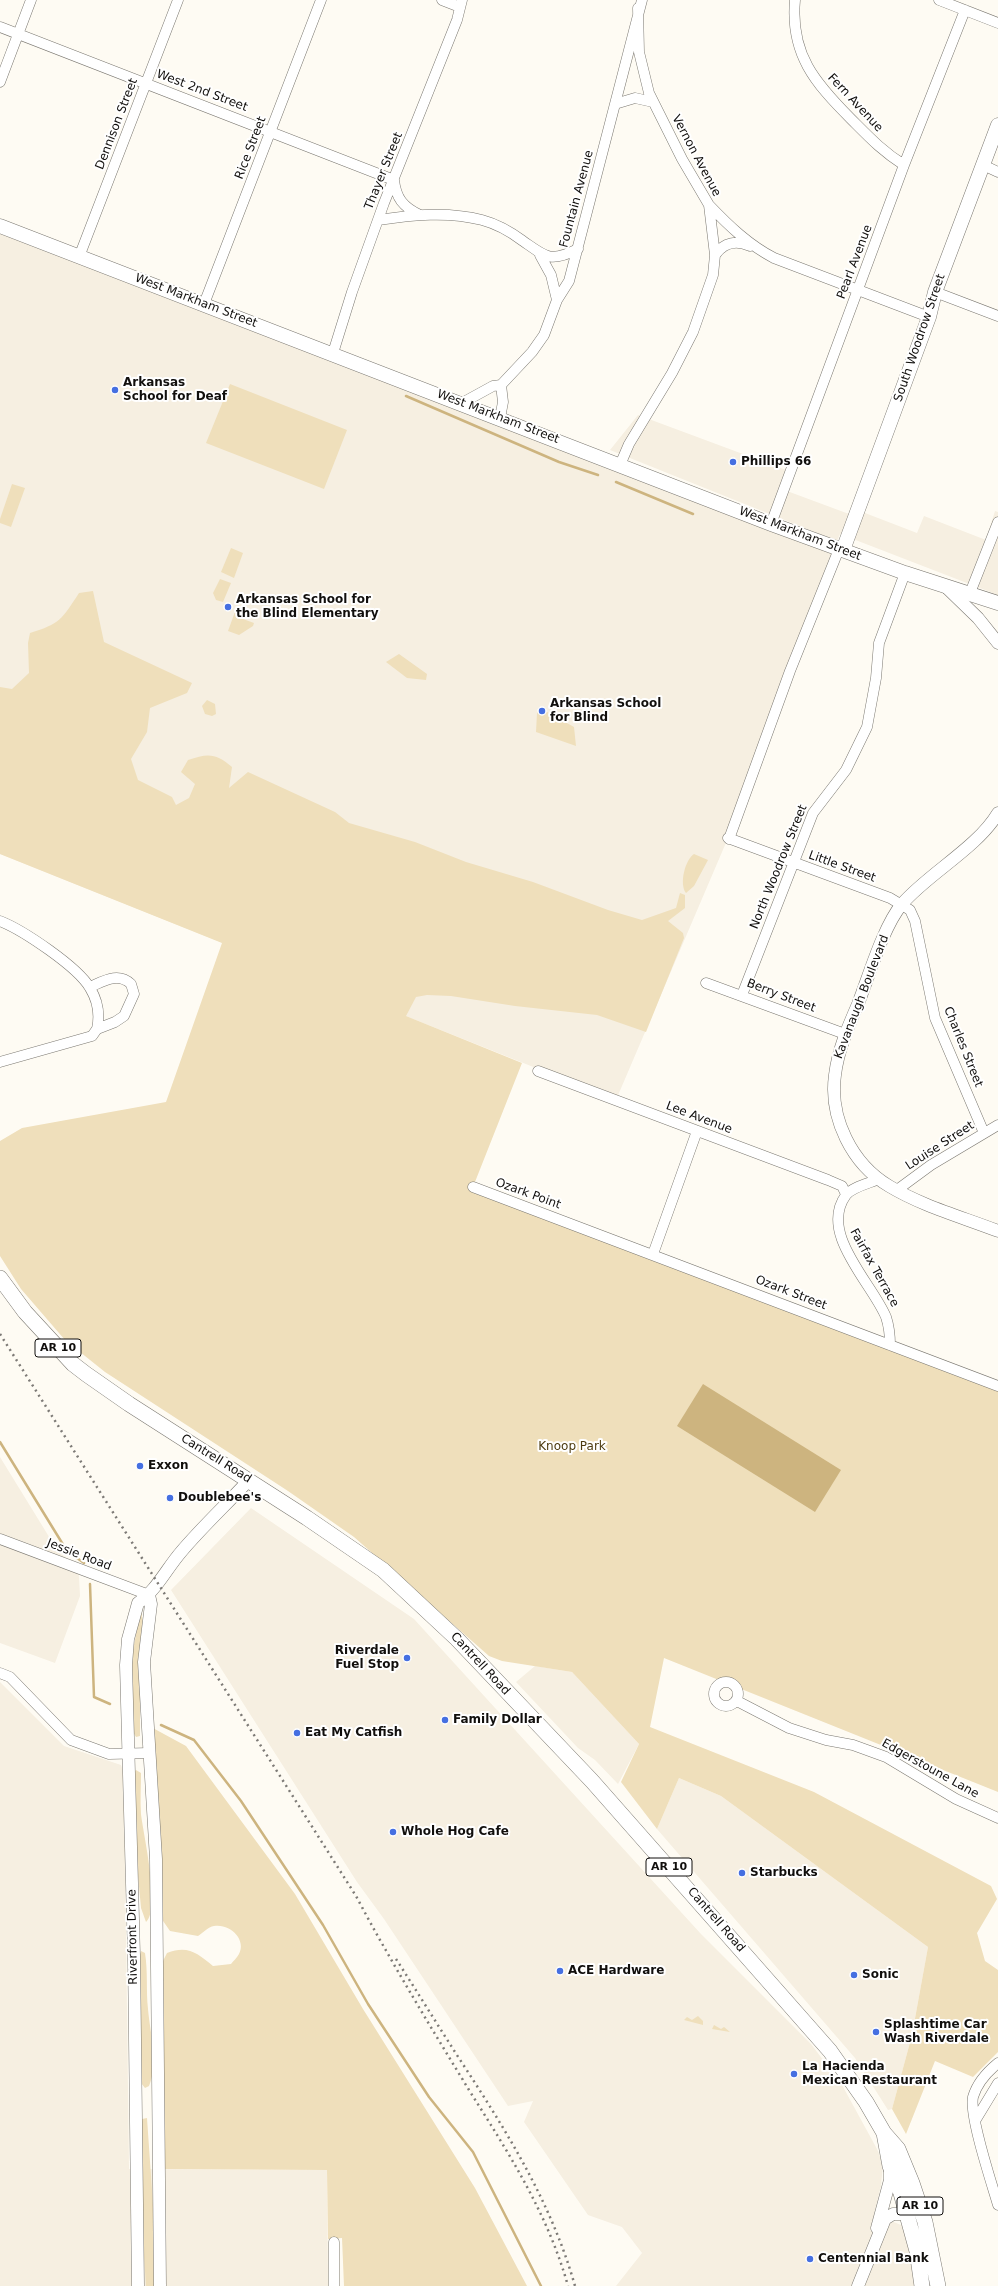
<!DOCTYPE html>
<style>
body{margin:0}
canvas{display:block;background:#fefbf3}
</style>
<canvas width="998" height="2286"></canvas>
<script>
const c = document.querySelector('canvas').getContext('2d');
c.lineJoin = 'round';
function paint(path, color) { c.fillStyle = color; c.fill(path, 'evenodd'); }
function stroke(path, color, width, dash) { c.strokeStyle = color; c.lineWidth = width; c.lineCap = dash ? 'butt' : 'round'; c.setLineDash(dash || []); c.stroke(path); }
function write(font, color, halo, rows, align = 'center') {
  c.font = font + ' "DejaVu Sans",sans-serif'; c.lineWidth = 4; c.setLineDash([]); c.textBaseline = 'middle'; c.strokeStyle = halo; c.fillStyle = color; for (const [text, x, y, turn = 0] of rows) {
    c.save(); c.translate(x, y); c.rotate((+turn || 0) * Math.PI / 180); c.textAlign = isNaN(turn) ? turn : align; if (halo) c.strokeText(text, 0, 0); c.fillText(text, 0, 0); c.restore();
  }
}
paint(new Path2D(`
 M 0,226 L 843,550 L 728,838 L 616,1100 L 0,854 Z
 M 638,415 L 794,473 L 787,491 L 849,514 L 852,508 L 917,533 L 924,516 L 986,540 L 995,511 L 998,512 L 998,595 L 840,534 L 837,541 L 610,450 Z
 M 0,1457 L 59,1553 L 76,1564 L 79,1577 L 80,1596 L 55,1663 L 0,1643 Z
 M 251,1508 L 414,1619 L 701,1934 L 811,2044 L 842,2085 L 877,2149 L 883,2164 L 881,2186 L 874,2214 L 906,2227 L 918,2286 L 616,2286 L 642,2253 L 622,2227 L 588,2215 L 524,2122 L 533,2101 L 508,2106 L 384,1919 L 357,1882 L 171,1590 Z
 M 535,1666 L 572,1672 L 639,1744 L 618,1784 L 595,1760 L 578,1748 L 516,1682 Z
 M 0,1682 L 64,1746 L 121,1765 L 124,1774 L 129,2169 L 327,2170 L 328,2286 L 0,2286 Z
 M 679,1778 L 721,1796 L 928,1947 L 912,2035 L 892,2109 L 888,2110 L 855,2058 L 657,1829 Z`), '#f6efe1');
paint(new Path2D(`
 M 230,384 L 347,430 L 324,489 L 206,443 Z
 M 12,484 L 25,488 L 11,527 L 0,523 L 0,519 Z
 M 231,548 L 243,553 L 234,578 L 221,572 Z
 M 220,579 L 231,583 L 223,602 L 216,600 L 213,593 Z
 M 93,591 L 104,642 L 192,683 L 187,693 L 150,708 L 147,732 L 131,759 L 138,780 L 172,797 L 176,805 L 189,798 L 195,784 L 181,772 L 188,760 C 208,753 216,753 232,767 L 229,788 L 248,772 L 335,812 L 349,823 L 415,842 L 466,862 L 533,882 L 608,910 L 642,920 L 676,908 L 680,893 L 685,895 L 685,908 L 668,921 L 683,933 L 684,938 L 646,1032 L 597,1015 L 515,1006 L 451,996 L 427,995 L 416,997 L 406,1016 L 522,1063 L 473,1187 L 998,1382 L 998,1792 L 664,1658 L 650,1727 L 814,1792 L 991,1886 L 997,1899 L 977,1933 L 985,1961 L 998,1970 L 998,2052 L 973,2077 L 935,2061 L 906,2134 L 892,2109 L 912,2035 L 928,1947 L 721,1796 L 679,1778 L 657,1829 L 621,1782 L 639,1744 L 572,1672 L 502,1661 L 489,1656 L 354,1537 L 288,1491 L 105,1372 L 65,1340 L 21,1289 L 0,1256 L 0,1141 L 22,1128 L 166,1102 L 222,943 L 0,854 L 0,687 L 12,689 L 29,673 L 28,643 L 30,633 C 60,624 62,619 79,593 Z
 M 236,609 L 246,612 L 243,619 L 254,623 L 253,626 L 239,635 L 228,631 Z
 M 399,654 L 427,674 L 426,680 L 407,678 L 386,662 Z
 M 207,700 L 215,704 L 216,714 L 212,716 L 205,714 L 202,706 Z
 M 540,708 L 574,727 L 576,746 L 536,732 L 537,713 Z
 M 694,854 L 708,860 L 694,886 L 686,893 C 679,884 685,860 694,854 Z
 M 141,1609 L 143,1624 L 140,1648 L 140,1736 L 136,1737 L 133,1732 L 132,1655 Z
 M 151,1727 L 186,1746 L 295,1894 L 363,2009 L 475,2188 L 527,2286 L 344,2286 L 342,2238 L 328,2239 L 327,2170 L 164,2169 L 163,1961 L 167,1953 C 188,1945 197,1953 213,1966 L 231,1964 C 233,1961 237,1958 239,1954 C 247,1939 229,1923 214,1926 C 208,1927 203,1933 198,1936 L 170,1931 L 161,1918 Z
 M 136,1770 L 141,1773 C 141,1787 140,1800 141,1814 C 143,1833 161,1910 146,1922 L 141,1908 L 134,1832 L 134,1772 Z
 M 141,1951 L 145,1953 C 148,1972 146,1990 148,2009 C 150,2033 159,2064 149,2086 L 145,2088 L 141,2083 L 138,1961 Z
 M 698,2016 L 703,2021 L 703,2025 L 684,2020 L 687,2017 L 692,2020 Z
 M 714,2025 L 721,2029 L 724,2027 L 730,2032 L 712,2029 Z
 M 147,2118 L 155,2234 L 156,2286 L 146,2286 L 140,2196 L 140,2130 L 142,2119 Z`), '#efdfbb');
paint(new Path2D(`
 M 703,1384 L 841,1470 L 815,1512 L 677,1426 Z`), '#cdb47f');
stroke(new Path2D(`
 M 406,396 L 559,462 L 598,475
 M 616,482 L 693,514
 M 0,1442 L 67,1551 L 84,1563
 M 90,1584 L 94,1697 L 110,1704
 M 161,1725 L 194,1740 L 241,1801 L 323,1925 L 368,2004 L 429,2097 L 473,2152 L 541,2286`), '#cdb47f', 2.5);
const minor = new Path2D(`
 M 442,0 L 460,7
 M 795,0 C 790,54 815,83 851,119 C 869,137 882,151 904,165
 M 939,0 L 998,23
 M 0,27 L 394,180 C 396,198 403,207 420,215
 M 0,82 L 31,0
 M 615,104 L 635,98 L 653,102
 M 983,165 L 998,172
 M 709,205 C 729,226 749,245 774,258 L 929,317
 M 378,220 C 412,215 448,211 482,220 C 497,224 511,232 523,241 C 546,257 550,263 578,249
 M 540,255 L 551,275 L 557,300
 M 715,255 C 724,242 737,240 750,246
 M 79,257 L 178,0
 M 935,292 L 998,316
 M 204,304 L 321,0
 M 333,353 L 352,292 L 384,203 L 457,20 L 462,0
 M 462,403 L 493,386 L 501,385 L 532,352 L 544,335 L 557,300 L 569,281 L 642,0
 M 500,418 L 503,402 L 501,385
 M 620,465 L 629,444 L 672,373 L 693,332 L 713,275 L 715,255 L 709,205 L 682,159 L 649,93 L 639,52 L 638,8
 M 771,524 L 904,165 L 965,10
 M 970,593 L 998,522
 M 728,838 L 890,898 L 910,910 L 915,921 L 935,1018 L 984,1133
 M 729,839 L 790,671 L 839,549
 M 0,921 C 23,930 78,967 90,988 C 98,1001 100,1015 97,1029
 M 706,983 L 845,1034
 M 742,995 L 813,813 L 846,770 L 867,727 L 876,678 L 879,643 L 905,573
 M 0,1062 L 92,1036 L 97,1029 L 115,1022 L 124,1016 L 134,994 L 131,984 C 118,972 104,981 90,987
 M 538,1071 L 828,1180 L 842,1186 L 846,1194
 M 879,1179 C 870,1183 852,1187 846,1195 C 818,1233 872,1283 886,1317 C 889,1326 890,1335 890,1345
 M 473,1187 L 998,1386
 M 897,1190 L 931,1165 L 998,1125
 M 653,1254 L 697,1131
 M 0,1539 L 149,1595
 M 0,1673 L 10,1677 L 71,1740 L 109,1754 L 149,1753
 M714 1694a12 12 0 1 1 24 0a12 12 0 1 1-24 0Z
 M 737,1701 L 789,1728 L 826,1740 L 853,1745 L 886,1757 L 956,1799 L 998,1818
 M 998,2063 C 987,2072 977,2083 973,2097 C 969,2116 992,2184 998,2205
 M 975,2121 L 998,2083
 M 334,2242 L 334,2286`);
const tertiary = new Path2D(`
 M 946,587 L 978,618 L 998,643
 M 998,813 C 977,848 929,873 902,904 C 883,927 869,976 858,1004 C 848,1027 838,1050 835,1075 C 829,1118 852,1164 889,1186 C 922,1206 962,1217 998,1231
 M 149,1595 L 151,1604 L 144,1662 L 156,1859 L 160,2286
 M 877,2228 L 890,2180 L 890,2168
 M 138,2286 L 134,1956 L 126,1665 L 128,1639 L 138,1603 C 156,1591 167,1568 181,1552 C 202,1527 227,1504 249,1480
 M 858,2286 L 885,2219 L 893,2214 L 907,2214`);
const secondary = new Path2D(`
 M 0,226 L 771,524 L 905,573 L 998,603
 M 843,550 L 929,317 L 935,292 L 998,125`);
const primary = new Path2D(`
 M 0,1278 L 25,1312 L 73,1364 L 86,1374 L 129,1404 L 307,1518 L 383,1570 L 457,1639 L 592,1781 L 830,2051 L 866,2102 L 884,2133 L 898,2149 L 912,2183 L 925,2222 L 938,2286
 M 884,2133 L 890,2166 L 901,2193 L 917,2251 L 922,2286`);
stroke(minor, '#7b7871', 11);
stroke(tertiary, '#7b7871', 13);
stroke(secondary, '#7b7871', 15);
stroke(primary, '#7b7871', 16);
stroke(minor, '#fff', 10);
stroke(tertiary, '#fff', 12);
stroke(secondary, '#fff', 14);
stroke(primary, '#fff', 15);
stroke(new Path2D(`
 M 0,1334 L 356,1896 C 391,1962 430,2026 469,2090 C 508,2152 548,2214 568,2286
 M 396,1959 C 420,1996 443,2034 468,2072 C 512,2140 553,2208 575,2286`), '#7d7a76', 2.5, [2, 4]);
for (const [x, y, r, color] of [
 [115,390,4,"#456fe1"],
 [733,462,4,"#456fe1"],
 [228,607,4,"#456fe1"],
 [542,711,4,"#456fe1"],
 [140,1466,4,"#456fe1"],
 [170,1498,4,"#456fe1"],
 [407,1658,4,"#456fe1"],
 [445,1720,4,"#456fe1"],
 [297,1733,4,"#456fe1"],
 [393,1832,4,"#456fe1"],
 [742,1873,4,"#456fe1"],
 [560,1971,4,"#456fe1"],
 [854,1975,4,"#456fe1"],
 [876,2032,4,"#456fe1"],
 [794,2074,4,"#456fe1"],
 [810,2259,4,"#456fe1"]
]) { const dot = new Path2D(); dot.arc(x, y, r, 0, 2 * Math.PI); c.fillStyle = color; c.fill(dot); stroke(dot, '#fff', 1.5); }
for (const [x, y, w] of [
 [58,1348,46],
 [669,1867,46],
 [920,2206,46]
]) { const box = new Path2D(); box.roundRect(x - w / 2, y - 9, w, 18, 3); c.fillStyle = '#fff'; c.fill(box); stroke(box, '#110f0d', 1); }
write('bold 11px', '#110f0d', null, [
 ["AR 10",58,1348],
 ["AR 10",669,1867],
 ["AR 10",920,2206]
]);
write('12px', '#110f0d', '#fff', [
 ["West 2nd Street",202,91,21],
 ["Fern Avenue",855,103,47],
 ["Dennison Street",117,124,-69],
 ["Rice Street",251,148,-69],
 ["Vernon Avenue",696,156,62],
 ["Thayer Street",384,171,-68],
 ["Fountain Avenue",577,199,-75],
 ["Pearl Avenue",855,262,-69],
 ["West Markham Street",196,301,21],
 ["South Woodrow Street",920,338,-71],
 ["West Markham Street",498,417,21],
 ["West Markham Street",800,534,21],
 ["North Woodrow Street",779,867,-68],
 ["Little Street",842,867,20],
 ["Berry Street",781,996,21],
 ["Kavanaugh Boulevard",862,997,-69],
 ["Charles Street",963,1047,68],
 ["Lee Avenue",699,1118,21],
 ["Louise Street",940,1146,-33],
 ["Ozark Point",528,1194,20],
 ["Fairfax Terrace",874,1268,61],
 ["Ozark Street",791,1293,21],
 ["Cantrell Road",216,1459,32],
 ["Jessie Road",79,1555,21],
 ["Cantrell Road",480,1664,47],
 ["Edgerstoune Lane",930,1769,29],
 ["Cantrell Road",716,1920,49],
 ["Riverfront Drive",133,1937,-91]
]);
write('bold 12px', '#110f0d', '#fff', [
 ["Arkansas",123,383],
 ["School for Deaf",123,397],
 ["Phillips 66",741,462],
 ["Arkansas School for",236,600],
 ["the Blind Elementary",236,614],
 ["Arkansas School",550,704],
 ["for Blind",550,718],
 ["Exxon",148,1466],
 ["Doublebee's",178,1498],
 ["Riverdale",399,1651,"right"],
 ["Fuel Stop",399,1665,"right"],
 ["Family Dollar",453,1720],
 ["Eat My Catfish",305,1733],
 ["Whole Hog Cafe",401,1832],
 ["Starbucks",750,1873],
 ["ACE Hardware",568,1971],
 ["Sonic",862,1975],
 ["Splashtime Car",884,2025],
 ["Wash Riverdale",884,2039],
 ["La Hacienda",802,2067],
 ["Mexican Restaurant",802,2081],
 ["Centennial Bank",818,2259]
], 'left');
write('12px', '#4d3b10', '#fff', [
 ["Knoop Park",572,1447]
]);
</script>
